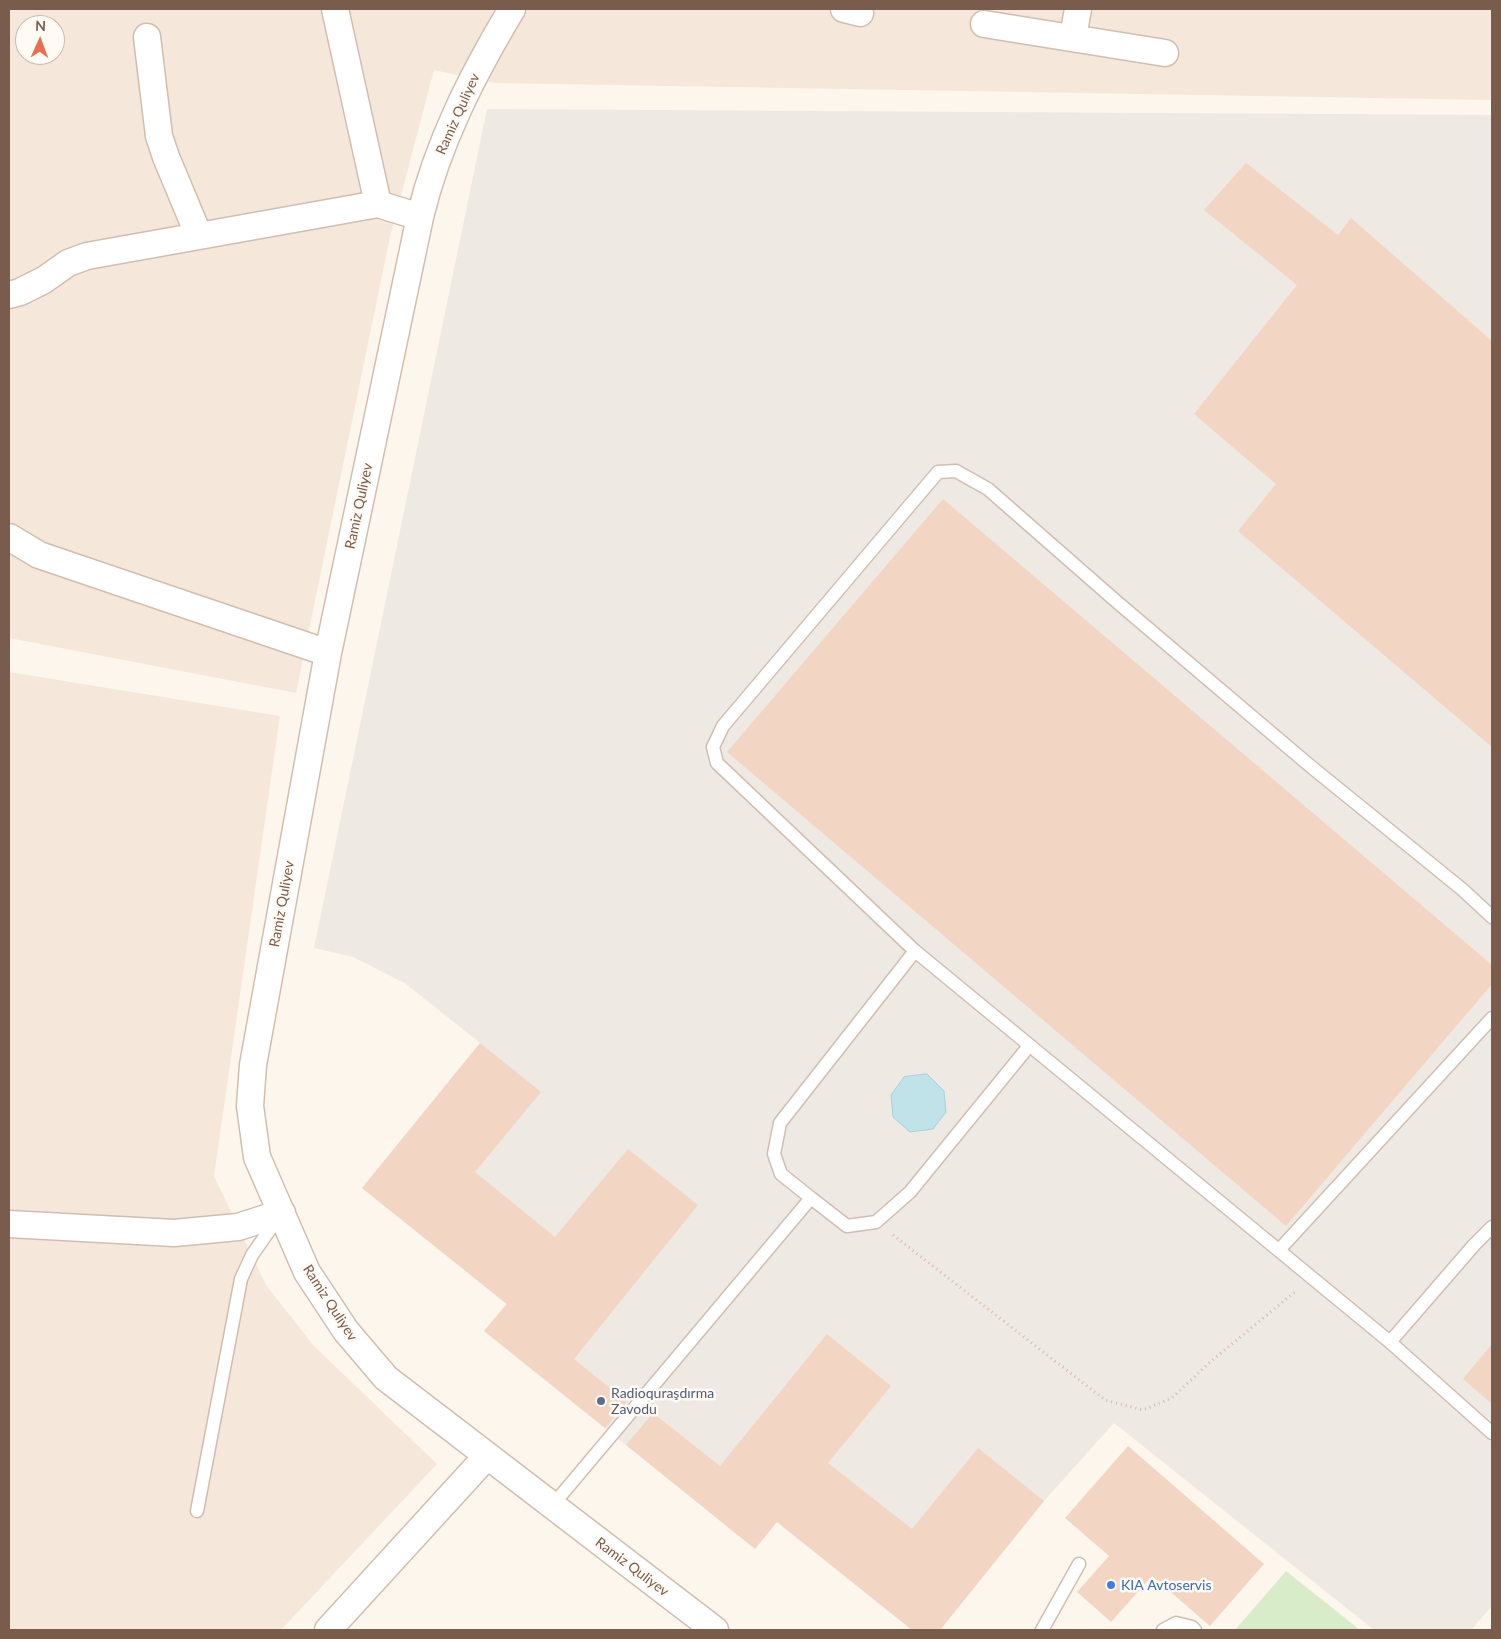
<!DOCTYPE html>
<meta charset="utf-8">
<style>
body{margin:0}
#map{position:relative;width:1501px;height:1639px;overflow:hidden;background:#fdf6ec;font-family:Lato,sans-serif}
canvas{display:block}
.frame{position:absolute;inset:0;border:10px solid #7a5c4d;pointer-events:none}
.north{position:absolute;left:15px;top:15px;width:50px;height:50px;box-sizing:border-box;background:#fffaf3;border:1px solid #cabbb1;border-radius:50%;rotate:2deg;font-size:14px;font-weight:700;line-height:20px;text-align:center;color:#7a5c4d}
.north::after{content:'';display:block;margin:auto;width:18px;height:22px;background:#e76f51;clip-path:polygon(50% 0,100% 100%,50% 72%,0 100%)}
</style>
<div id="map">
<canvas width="1501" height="1639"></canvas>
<div class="frame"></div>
<div class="north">N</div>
</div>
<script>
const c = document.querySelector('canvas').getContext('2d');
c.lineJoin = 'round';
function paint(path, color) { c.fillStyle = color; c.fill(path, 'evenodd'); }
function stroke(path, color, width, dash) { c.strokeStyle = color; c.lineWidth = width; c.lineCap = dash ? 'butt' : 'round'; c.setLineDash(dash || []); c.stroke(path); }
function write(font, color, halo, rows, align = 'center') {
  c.font = font + ' Lato,sans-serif'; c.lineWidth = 5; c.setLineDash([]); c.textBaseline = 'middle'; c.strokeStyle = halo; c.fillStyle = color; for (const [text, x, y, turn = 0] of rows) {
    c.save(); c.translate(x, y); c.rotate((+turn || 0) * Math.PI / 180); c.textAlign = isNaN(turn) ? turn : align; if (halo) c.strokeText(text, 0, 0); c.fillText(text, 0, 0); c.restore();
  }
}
paint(new Path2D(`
 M 9,9 L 1492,9 L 1492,100 L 495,83 L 434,70 L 390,237 L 296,693 L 9,638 ZM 25,25 L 55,25 L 55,55 L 25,55 Z
 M 9,672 L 280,716 L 214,1176 L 266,1285 L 314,1346 L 437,1464 L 281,1630 L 9,1630 Z`), '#f5e8da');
paint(new Path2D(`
 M 487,109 L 1492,115 L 1492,1606 L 1471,1630 L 1374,1630 L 1114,1423 L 1044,1501 L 940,1630 L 912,1630 L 777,1522 L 755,1549 L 626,1445 L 484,1331 L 506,1304 L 362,1188 L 480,1043 L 406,984 L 353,957 L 314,948 Z`), '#efe9e4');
paint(new Path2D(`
 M 1286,1571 L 1360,1630 L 1235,1630 Z`), '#d8ecc9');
const water = new Path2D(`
 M 927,1074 L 944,1091 L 946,1112 L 933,1129 L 910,1132 L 893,1117 L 891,1095 L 904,1077 Z`);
paint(water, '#bfe3e8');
stroke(water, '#a5d3da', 1);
paint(new Path2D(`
 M 1246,163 L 1338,235 L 1351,218 L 1492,341 L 1492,747 L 1238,531 L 1276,484 L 1194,414 L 1297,285 L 1204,210 Z
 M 943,499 L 1492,965 L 1492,984 L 1286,1226 L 727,752 Z
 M 480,1043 L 541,1092 L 475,1172 L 555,1237 L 628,1149 L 698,1205 L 574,1359 L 627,1402 L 605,1428 L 484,1331 L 507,1304 L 362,1188 Z
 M 827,1334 L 891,1386 L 828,1463 L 912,1529 L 978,1448 L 1044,1501 L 940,1630 L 912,1630 L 777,1522 L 755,1549 L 626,1445 L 653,1413 L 720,1466 Z
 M 1492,1344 L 1492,1404 L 1463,1379 Z
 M 1128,1446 L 1264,1564 L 1210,1626 L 1152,1576 L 1111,1622 L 1077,1592 L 1109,1556 L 1065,1518 Z`), '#f3d5c3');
const service = new Path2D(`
 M 1492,917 L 1463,890 L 1309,765 L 1117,602 L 988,489 L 956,471 L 938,472 L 723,726 L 713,747 L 717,763 L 915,951 L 1390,1342 L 1492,1433
 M 811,1198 L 781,1174 L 774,1154 L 780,1123 L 915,951
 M 1279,1250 L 1492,1018
 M 1390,1342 L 1474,1245 L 1492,1227
 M 552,1506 L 811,1198 L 847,1226 L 876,1222 L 910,1192 L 1029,1046
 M 197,1511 L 241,1279 L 252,1255 L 278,1218
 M 1042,1630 L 1079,1564
 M 1163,1630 L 1176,1623 L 1192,1627 L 1195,1630`);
const minor = new Path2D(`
 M 335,9 L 378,204 L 420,217
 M 512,9 C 473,74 438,142 420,217 L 328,653 L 253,1065 L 250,1106 L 257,1157 L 307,1272 L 346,1331 L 386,1378 L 715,1630
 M 844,9 L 860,13
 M 984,24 L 1165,53
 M 147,37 L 159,136 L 166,157 L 199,236
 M 1073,37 L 1078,9
 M 9,295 L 20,292 L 44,280 L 68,263 L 87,256 L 378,204
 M 9,537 L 39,555 L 328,653
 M 9,1224 L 174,1233 L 238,1227 L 282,1213
 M 328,1630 L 487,1456`);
stroke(service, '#d1beb0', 15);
stroke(minor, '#d1beb0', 29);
stroke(new Path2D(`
 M 893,1235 L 1105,1400 L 1143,1410 L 1172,1398 L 1209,1363 L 1296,1291`), '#d9b8a5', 3, [1, 4]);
stroke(service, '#fff', 12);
stroke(minor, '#fff', 26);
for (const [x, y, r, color] of [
 [601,1401,5,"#5c6f8a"],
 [1111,1585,5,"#3f7fe0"]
]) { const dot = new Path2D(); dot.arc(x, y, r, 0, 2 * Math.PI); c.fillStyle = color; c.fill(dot); stroke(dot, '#fffaf3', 2); }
write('14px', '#7a5c4d', '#fffaf3', [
 ["Ramiz Quliyev",458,114,-66],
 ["Ramiz Quliyev",359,506,-78],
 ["Ramiz Quliyev",282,904,-80],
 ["Ramiz Quliyev",330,1303,57],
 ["Ramiz Quliyev",632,1567,37]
]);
write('14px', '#4e5e75', '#fffaf3', [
 ["Radioquraşdırma",611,1393],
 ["Zavodu",611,1409]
], 'left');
write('14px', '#366cbe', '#fffaf3', [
 ["KIA Avtoservis",1121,1585]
], 'left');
</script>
